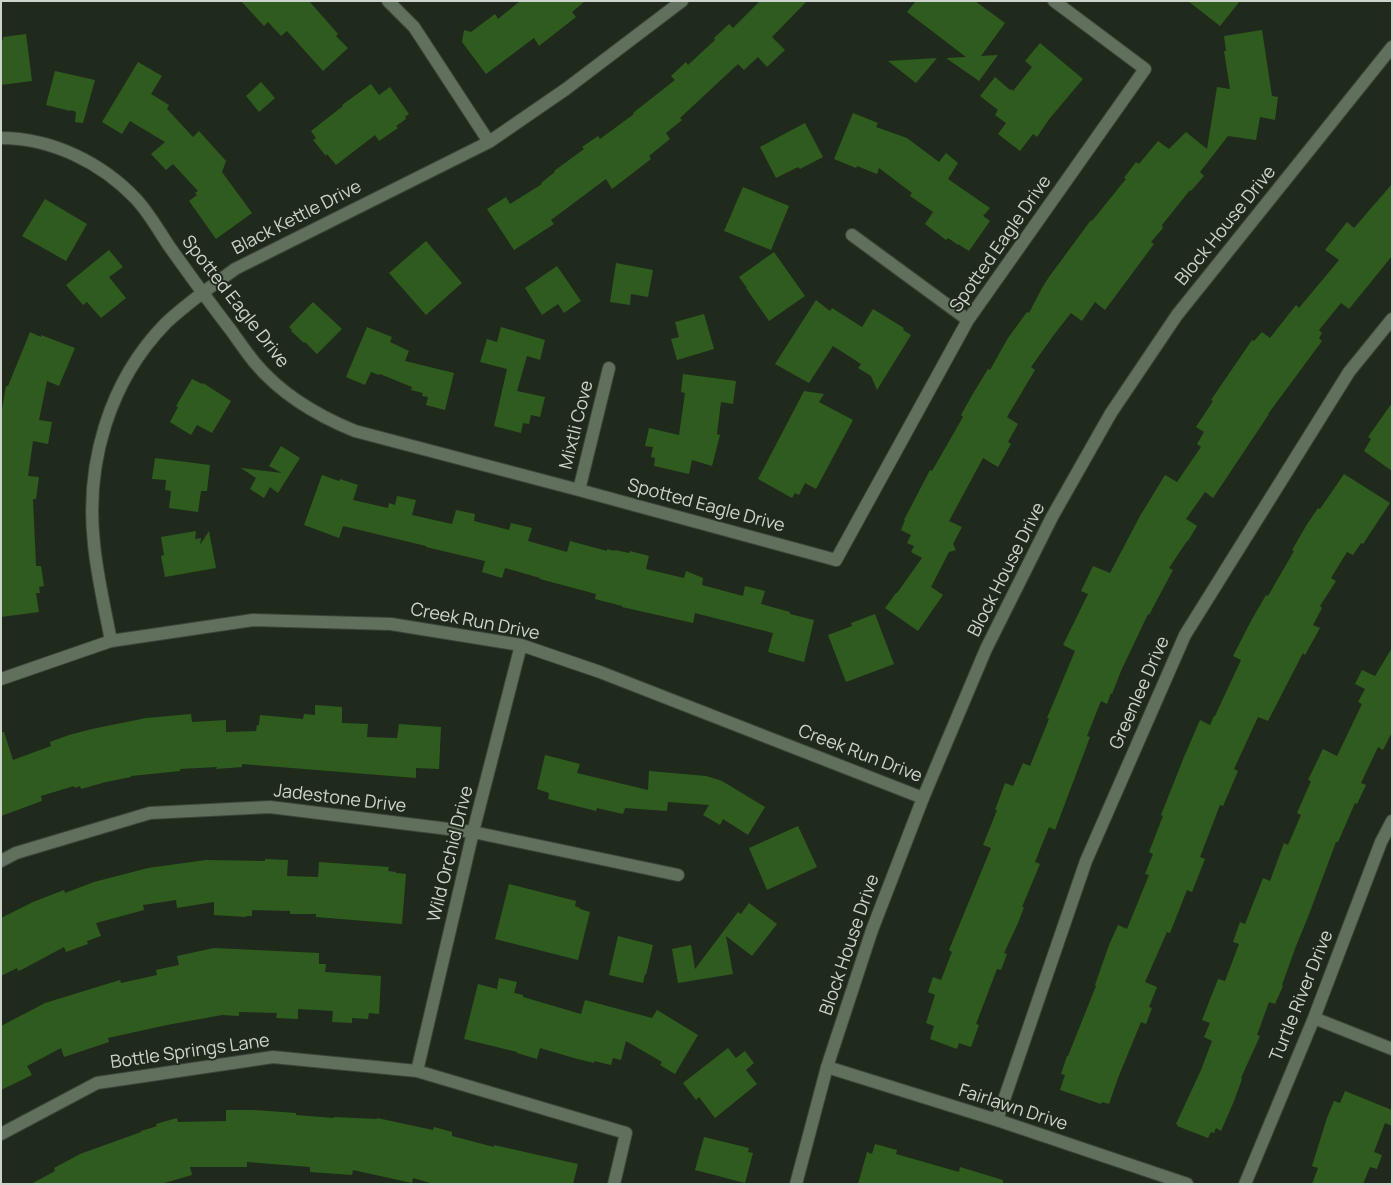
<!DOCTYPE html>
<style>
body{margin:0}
#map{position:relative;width:1393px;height:1185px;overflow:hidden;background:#1f2a1c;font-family:Manrope,sans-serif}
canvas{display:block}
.frame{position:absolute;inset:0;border:2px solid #cdd4cb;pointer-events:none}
</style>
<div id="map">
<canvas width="1393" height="1185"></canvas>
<div class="frame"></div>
</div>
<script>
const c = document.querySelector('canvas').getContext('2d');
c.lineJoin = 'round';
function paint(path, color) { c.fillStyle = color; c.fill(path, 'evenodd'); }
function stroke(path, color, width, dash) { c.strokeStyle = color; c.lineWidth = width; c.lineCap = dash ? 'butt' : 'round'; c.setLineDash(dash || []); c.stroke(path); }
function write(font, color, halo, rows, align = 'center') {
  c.font = font + ' Manrope,sans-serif'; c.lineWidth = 4; c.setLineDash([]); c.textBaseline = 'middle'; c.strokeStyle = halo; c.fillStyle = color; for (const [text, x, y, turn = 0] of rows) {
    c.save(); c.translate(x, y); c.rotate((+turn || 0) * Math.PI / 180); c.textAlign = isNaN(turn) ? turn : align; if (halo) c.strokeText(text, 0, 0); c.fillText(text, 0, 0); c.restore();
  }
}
paint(new Path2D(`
 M 241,1 L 309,1 L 338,34 L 336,36 L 348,48 L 323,71 L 287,31 L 281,36 L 268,22 L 264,26 Z
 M 520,1 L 585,1 L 572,12 L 576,17 L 539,46 L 534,38 L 486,74 L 462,42 L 464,30 L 471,32 L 495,14 L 498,19 Z
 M 760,1 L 807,1 L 772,37 L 785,50 L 767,67 L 758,57 L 744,70 L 738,64 L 680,118 L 682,120 L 666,133 L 670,139 L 649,156 L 651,159 L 612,189 L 606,179 L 551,220 L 554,224 L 514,250 L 487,209 L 506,197 L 510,204 L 542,184 L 541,183 L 555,172 L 554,171 L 584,149 L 582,147 L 598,136 L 600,139 L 634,114 L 633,113 L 675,80 L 671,76 L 686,62 L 688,65 L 715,40 L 714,38 L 729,24 L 733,28 Z
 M 916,1 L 975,1 L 1005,23 L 981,56 L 998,55 L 979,81 L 946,58 L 966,57 L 907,12 Z
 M 1188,1 L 1240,1 L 1220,26 Z
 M 1262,30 L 1272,96 L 1278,97 L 1275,120 L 1260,117 L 1256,140 L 1228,136 L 1200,172 L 1204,176 L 1191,191 L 1190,190 L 1162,225 L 1163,228 L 1151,242 L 1154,244 L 1105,310 L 1095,302 L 1082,321 L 1071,313 L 1053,336 L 1031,367 L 1035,370 L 1007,417 L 1018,424 L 1008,442 L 1011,444 L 998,467 L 983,458 L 949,521 L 962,527 L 953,544 L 956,550 L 949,552 L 931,587 L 943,595 L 918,631 L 885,608 L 896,593 L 897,593 L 922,558 L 911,552 L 914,546 L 907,543 L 911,535 L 901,530 L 905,520 L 904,520 L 930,470 L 932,471 L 963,417 L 961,415 L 971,397 L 988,369 L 990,370 L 1008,338 L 1027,312 L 1029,313 L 1042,288 L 1049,277 L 1091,220 L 1092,221 L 1126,179 L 1124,178 L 1136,162 L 1139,164 L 1158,141 L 1169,149 L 1186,132 L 1207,149 L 1217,87 L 1230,89 L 1224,51 L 1226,51 L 1224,36 Z
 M 26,34 L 32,81 L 1,85 L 1,40 L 3,40 L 3,37 Z
 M 1040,43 L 1083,79 L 1050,118 L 1037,137 L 1033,134 L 1020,151 L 998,134 L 1006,123 L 995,115 L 998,110 L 980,96 L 995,77 L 1010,90 L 1011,89 L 1013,91 L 1032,67 L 1025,61 Z
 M 937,58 L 916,83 L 888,61 Z
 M 138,62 L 162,76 L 151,94 L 169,105 L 167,109 L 193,137 L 199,131 L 226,161 L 222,172 L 252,213 L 216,239 L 189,201 L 197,195 L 195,193 L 198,191 L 173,164 L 166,170 L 151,154 L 165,142 L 130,121 L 122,134 L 102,122 Z
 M 55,71 L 95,80 L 83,123 L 75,122 L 76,112 L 71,110 L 70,111 L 46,105 Z
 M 261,82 L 275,98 L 259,112 L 246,96 Z
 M 371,84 L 379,95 L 390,87 L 409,114 L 405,117 L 406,119 L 396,126 L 398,128 L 379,141 L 375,135 L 336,165 L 327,154 L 326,156 L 313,140 L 316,138 L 311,131 L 343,106 L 342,105 Z
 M 853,113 L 878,123 L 876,127 L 907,138 L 939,162 L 946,153 L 958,163 L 948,179 L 990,208 L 983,216 L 990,221 L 969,251 L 958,244 L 958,245 L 948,238 L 946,240 L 925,224 L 933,212 L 910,196 L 912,193 L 879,168 L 877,174 L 857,166 L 856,168 L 834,159 Z
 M 805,123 L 823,157 L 800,169 L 798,167 L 776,178 L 760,147 Z
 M 1392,184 L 1392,256 L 1349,309 L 1341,303 L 1319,330 L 1322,333 L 1319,338 L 1322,341 L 1268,414 L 1269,414 L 1213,498 L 1205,492 L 1186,519 L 1197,526 L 1188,541 L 1187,541 L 1169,568 L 1173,570 L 1149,615 L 1148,614 L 1121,671 L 1112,694 L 1111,693 L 1107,704 L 1101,701 L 1087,736 L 1090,737 L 1055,830 L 1049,827 L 1035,862 L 1040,864 L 1022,907 L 1024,907 L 1018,923 L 1004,953 L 1007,954 L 1001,970 L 997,969 L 976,1024 L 979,1025 L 971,1047 L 959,1043 L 957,1049 L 930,1039 L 934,1026 L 926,1023 L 935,995 L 928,992 L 933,977 L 941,980 L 952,952 L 949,950 L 991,848 L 983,845 L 997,810 L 995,810 L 1005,783 L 1013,786 L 1023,763 L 1030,766 L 1049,719 L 1047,718 L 1075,651 L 1063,645 L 1088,594 L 1081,591 L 1093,566 L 1110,573 L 1140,516 L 1165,475 L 1177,482 L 1201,447 L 1197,444 L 1204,432 L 1196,427 L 1213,401 L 1211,400 L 1252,340 L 1254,341 L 1262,332 L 1270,338 L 1296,305 L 1299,308 L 1339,260 L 1325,250 L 1347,222 L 1354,228 Z
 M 743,187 L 789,206 L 771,250 L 724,231 Z
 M 45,199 L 87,224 L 66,261 L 22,236 Z
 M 426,241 L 462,283 L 426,315 L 389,273 Z
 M 109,250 L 123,267 L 109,277 L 126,298 L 101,318 L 87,302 L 83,305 L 66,285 Z
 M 774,252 L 805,296 L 769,321 L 746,288 L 747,288 L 739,277 Z
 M 616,263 L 653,270 L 648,297 L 631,294 L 630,305 L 610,302 Z
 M 557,266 L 581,301 L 564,313 L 558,304 L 542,315 L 525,288 Z
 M 816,300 L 830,311 L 832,308 L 862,327 L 873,309 L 904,328 L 903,330 L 911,335 L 877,390 L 871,376 L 858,368 L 861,364 L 833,346 L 809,383 L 775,364 Z
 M 313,302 L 342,329 L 317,354 L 305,342 L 304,343 L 291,331 L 292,330 L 289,327 Z
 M 704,314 L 714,349 L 677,360 L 671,339 L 679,337 L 675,322 Z
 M 367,327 L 392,337 L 390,342 L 409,351 L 405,361 L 454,373 L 445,410 L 426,405 L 428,397 L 422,396 L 423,393 L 411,390 L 412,387 L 380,374 L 379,375 L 371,372 L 365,385 L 346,377 Z
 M 501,327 L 545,340 L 540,360 L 527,356 L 517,391 L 545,397 L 540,417 L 531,415 L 529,424 L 523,423 L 521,433 L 494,426 L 507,369 L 480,362 L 487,339 L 497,342 Z
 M 30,332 L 41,337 L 41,335 L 75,348 L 59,386 L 47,381 L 39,420 L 52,422 L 48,444 L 33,441 L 28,476 L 39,477 L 36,499 L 33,499 L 36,566 L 41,566 L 44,586 L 39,587 L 40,593 L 36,593 L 39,612 L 1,617 L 1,415 L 6,386 L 8,386 Z
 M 683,374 L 736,381 L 733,404 L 721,402 L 717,434 L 720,435 L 712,466 L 692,460 L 689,474 L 654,466 L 655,458 L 651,457 L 653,447 L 645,446 L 649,428 L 679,435 L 685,393 L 681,392 Z
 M 192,379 L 202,384 L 203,383 L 231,401 L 212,433 L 197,425 L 191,435 L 170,422 L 178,407 L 176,406 Z
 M 804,391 L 824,394 L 819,402 L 853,420 L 816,489 L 805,483 L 799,495 L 795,493 L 792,498 L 758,479 Z
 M 1392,403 L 1392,471 L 1364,451 L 1371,439 L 1368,437 Z
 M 281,446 L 300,458 L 278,493 L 270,487 L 264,498 L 250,489 L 256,478 L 241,468 L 282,473 L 269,466 Z
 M 155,458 L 210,465 L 207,491 L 201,491 L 198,512 L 169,508 L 171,491 L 165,490 L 166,480 L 152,479 Z
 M 1344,474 L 1390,503 L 1363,544 L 1361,543 L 1353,555 L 1347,552 L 1331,578 L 1336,581 L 1320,606 L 1322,608 L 1313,625 L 1320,628 L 1305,655 L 1303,653 L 1268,721 L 1258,717 L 1234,769 L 1238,771 L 1223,806 L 1220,805 L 1200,857 L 1205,859 L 1192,892 L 1187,890 L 1170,933 L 1167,932 L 1145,982 L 1157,987 L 1149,1007 L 1152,1008 L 1146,1024 L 1141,1022 L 1118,1078 L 1109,1104 L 1102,1102 L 1101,1104 L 1060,1090 L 1065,1075 L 1061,1074 L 1067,1056 L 1068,1056 L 1096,986 L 1095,985 L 1109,945 L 1118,925 L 1127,929 L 1149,875 L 1145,874 L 1153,854 L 1149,852 L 1163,816 L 1161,815 L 1184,757 L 1200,720 L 1210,725 L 1214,716 L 1215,716 L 1241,660 L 1233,656 L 1251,621 L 1266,595 L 1268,596 L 1294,551 L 1292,550 L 1306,526 L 1318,508 L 1320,509 Z
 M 322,475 L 339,481 L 340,479 L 358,485 L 353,500 L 388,508 L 389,503 L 395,505 L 397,496 L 416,500 L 412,515 L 452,524 L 456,510 L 475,514 L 474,521 L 509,530 L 511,523 L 532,528 L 528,541 L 567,552 L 570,541 L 607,551 L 607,549 L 615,551 L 615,550 L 629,553 L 630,551 L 649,556 L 646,569 L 684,578 L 686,571 L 703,578 L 702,585 L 743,596 L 745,586 L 765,591 L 761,604 L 790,612 L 790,614 L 814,620 L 804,662 L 768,652 L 773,633 L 695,613 L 693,623 L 622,607 L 622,606 L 595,599 L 596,594 L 540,579 L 540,578 L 505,568 L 502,578 L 482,572 L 485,561 L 426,547 L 426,546 L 343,526 L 339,538 L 304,525 Z
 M 196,531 L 195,539 L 201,538 L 200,545 L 209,531 L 216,568 L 165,577 L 161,556 L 164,555 L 161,537 Z
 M 875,614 L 894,664 L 846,682 L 828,635 L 852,626 L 851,623 Z
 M 1392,648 L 1392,732 L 1383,750 L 1378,747 L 1361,783 L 1366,785 L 1357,804 L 1355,803 L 1338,842 L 1336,842 L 1308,917 L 1296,946 L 1282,985 L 1283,986 L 1275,1004 L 1269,1002 L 1257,1035 L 1260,1036 L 1241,1078 L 1242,1079 L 1234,1101 L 1221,1131 L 1216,1128 L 1214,1133 L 1211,1132 L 1208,1138 L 1177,1126 L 1178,1125 L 1176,1124 L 1201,1070 L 1212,1041 L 1204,1037 L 1210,1023 L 1202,1020 L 1218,979 L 1225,981 L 1239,944 L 1233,942 L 1240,922 L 1245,924 L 1263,878 L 1270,881 L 1284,843 L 1288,845 L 1301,815 L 1297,813 L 1311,781 L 1308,780 L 1323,749 L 1337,756 L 1362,704 L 1358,702 L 1365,689 L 1355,684 L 1362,670 L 1375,676 Z
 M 315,705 L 342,707 L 342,723 L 368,724 L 367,737 L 397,738 L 399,724 L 441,727 L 439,769 L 416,768 L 416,778 L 242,764 L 242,767 L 216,769 L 217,767 L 180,769 L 180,771 L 131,776 L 131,777 L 106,782 L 81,789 L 80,786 L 75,788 L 74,786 L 41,796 L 42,801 L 1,816 L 1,732 L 4,732 L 13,760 L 51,746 L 50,742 L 69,735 L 92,729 L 146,718 L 191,714 L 192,722 L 226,720 L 226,732 L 256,731 L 257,725 L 259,725 L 260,715 L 303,719 L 304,714 L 315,715 Z
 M 545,755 L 580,764 L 577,773 L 648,790 L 649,771 L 706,776 L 722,781 L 765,807 L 748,835 L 723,819 L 720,825 L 703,815 L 709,805 L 668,802 L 667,811 L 625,808 L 623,814 L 597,808 L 596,811 L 548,799 L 549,793 L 537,789 Z
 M 798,826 L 817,867 L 767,890 L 749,848 Z
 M 265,859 L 288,860 L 287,876 L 318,877 L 319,862 L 389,867 L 388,871 L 396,872 L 396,873 L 406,874 L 402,924 L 316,917 L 316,914 L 290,914 L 290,911 L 252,910 L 252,916 L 246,916 L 246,917 L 214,915 L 214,902 L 177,908 L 176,900 L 143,905 L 144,910 L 96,923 L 101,936 L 87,941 L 88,944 L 66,952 L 64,947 L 23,969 L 18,971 L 17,968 L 1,976 L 1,918 L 33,902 L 64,890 L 65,893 L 94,882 L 148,868 L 206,860 L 265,861 Z
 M 509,884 L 576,901 L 575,906 L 580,908 L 580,909 L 590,912 L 578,960 L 495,939 Z
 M 749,903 L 777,924 L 752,956 L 726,936 L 733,974 L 678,983 L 672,949 L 691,945 L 695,969 L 738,912 L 741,914 Z
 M 618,936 L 653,945 L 646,975 L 645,974 L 643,983 L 609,975 Z
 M 214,948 L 319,953 L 319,964 L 326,964 L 325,972 L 381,976 L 379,1014 L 369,1013 L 368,1019 L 352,1018 L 352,1023 L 332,1022 L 333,1011 L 298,1009 L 298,1019 L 276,1018 L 277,1013 L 239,1012 L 239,1016 L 222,1015 L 167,1025 L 108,1038 L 109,1042 L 64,1057 L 61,1048 L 27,1066 L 32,1075 L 1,1090 L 1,1026 L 45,1003 L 120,980 L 121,983 L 157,975 L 156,970 L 179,965 L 177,956 Z
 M 499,978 L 517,982 L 514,993 L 523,995 L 523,997 L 581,1014 L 585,1000 L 652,1018 L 657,1010 L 698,1035 L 675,1074 L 660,1065 L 662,1062 L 626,1041 L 621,1060 L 613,1058 L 611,1065 L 594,1061 L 594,1063 L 574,1058 L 540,1048 L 537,1059 L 517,1053 L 517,1052 L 464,1039 L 478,984 L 497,989 Z
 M 728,1048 L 736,1058 L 745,1051 L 754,1063 L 746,1070 L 757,1084 L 715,1118 L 699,1097 L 696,1100 L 683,1083 Z
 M 1345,1091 L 1392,1110 L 1392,1126 L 1385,1123 L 1374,1152 L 1382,1155 L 1377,1169 L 1370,1167 L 1363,1184 L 1312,1184 L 1318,1168 L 1312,1166 L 1327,1118 L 1334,1101 L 1340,1103 Z
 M 226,1110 L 254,1110 L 296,1113 L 296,1115 L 334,1118 L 334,1117 L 377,1119 L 377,1118 L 433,1130 L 434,1127 L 452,1132 L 452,1136 L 494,1147 L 494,1145 L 578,1164 L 573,1184 L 434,1184 L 413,1178 L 412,1183 L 353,1170 L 352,1175 L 310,1172 L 310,1167 L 247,1162 L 247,1167 L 190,1167 L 192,1175 L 161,1184 L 31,1184 L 55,1171 L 54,1168 L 80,1154 L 141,1132 L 141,1131 L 157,1126 L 156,1124 L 177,1118 L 178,1122 L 226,1121 Z
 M 704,1137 L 749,1148 L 748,1152 L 753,1153 L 745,1183 L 695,1170 Z
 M 875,1144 L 897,1150 L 896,1154 L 959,1172 L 960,1167 L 1003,1180 L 1003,1184 L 858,1184 L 867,1152 L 872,1154 Z`), '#2f5c1e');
const minor = new Path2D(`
 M 388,1 L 414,27 L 489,142
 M 1,138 C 52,138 102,163 136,199 C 149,213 159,231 169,246 C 189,274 209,302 230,329 C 238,340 246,352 255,363 C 281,394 318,416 355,431 L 579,490 L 836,560 L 968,320 L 1145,69 L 1054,1
 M 852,235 L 968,320
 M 579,490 L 609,368
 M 111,641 C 105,609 97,576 94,544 C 85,464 109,381 166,323 C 187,303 212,286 235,269 L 489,142 L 566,89 L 682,1
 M 1,679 L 111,641 L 253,620 L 391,624 L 521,645 L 600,672 L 923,798
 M 1,861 L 16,853 L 150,813 L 270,807 L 473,832 L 678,875
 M 1314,1018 L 1392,1049
 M 827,1067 L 997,1120 L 1187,1184
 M 417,1071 L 473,832 L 521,645
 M 997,1120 L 1086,861 L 1185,635 L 1349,372 L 1392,319
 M 1,1134 L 97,1083 L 273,1057 L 417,1071 L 626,1133 L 614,1184
 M 1245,1184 L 1314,1018 L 1381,842 L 1392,821`);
const tertiary = new Path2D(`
 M 796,1184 L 827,1067 L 872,930 L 923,798 L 986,649 L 1052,517 L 1111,413 L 1177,315 L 1392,47`);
stroke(minor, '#3c4539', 14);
stroke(tertiary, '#3c4539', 14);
stroke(minor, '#616f5d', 12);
stroke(tertiary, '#616f5d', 12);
write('18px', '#cdd4cb', '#1f2a1c', [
 ["Black Kettle Drive",297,218,-27],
 ["Block House Drive",1226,226,-51],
 ["Spotted Eagle Drive",1001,244,-55],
 ["Spotted Eagle Drive",235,302,52],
 ["Mixtli Cove",577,425,-76],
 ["Spotted Eagle Drive",706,506,15],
 ["Block House Drive",1007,570,-63],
 ["Creek Run Drive",475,622,11],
 ["Greenlee Drive",1140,693,-66],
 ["Creek Run Drive",860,754,21],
 ["Jadestone Drive",340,799,7],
 ["Wild Orchid Drive",451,854,-76],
 ["Block House Drive",850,945,-71],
 ["Turtle River Drive",1302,996,-68],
 ["Bottle Springs Lane",190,1052,-8],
 ["Fairlawn Drive",1013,1108,18]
]);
</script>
